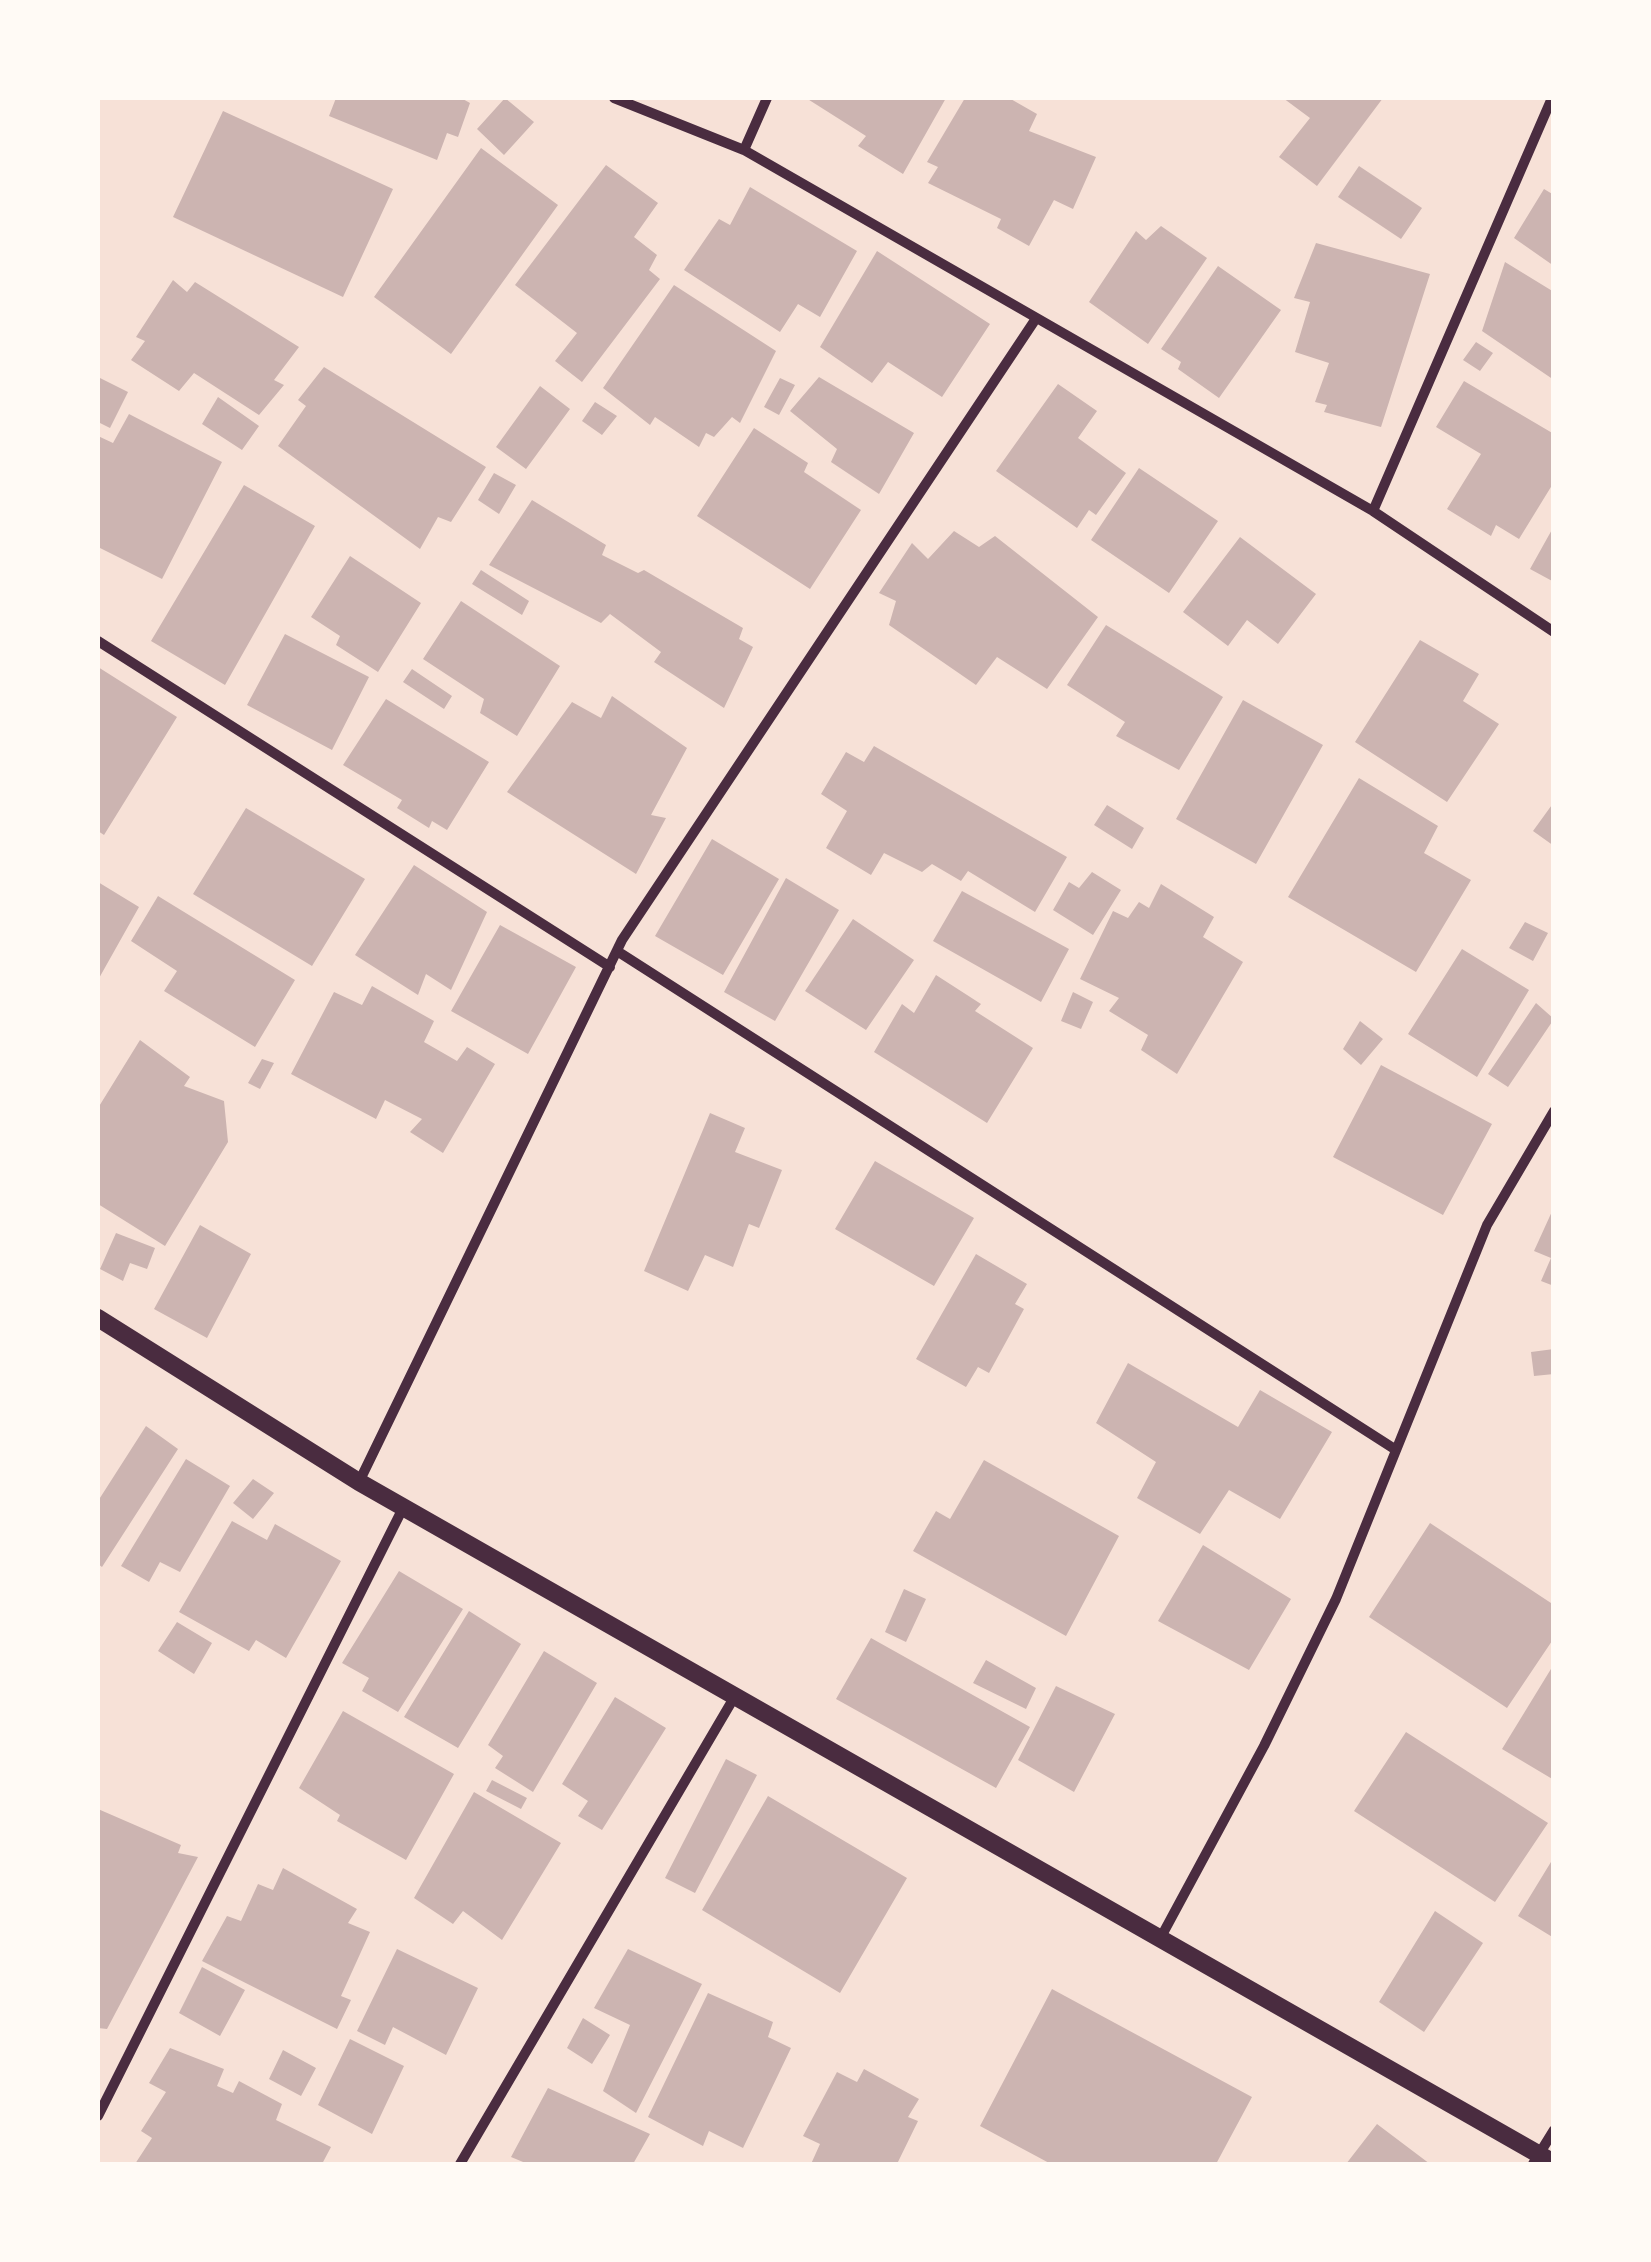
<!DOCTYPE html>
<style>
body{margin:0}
#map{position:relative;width:1651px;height:2262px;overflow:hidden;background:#f7e1d7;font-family:"Open Sans",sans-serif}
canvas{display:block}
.frame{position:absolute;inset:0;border:100px solid #fffaf5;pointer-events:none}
</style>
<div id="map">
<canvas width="1651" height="2262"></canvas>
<div class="frame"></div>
</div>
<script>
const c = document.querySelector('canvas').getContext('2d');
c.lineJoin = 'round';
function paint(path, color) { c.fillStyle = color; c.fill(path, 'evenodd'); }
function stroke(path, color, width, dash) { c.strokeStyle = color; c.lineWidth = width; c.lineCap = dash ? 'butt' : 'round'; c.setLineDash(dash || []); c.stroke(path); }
paint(new Path2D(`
 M 336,98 L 461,98 L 470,103 L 458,137 L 447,133 L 437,160 L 329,116 Z
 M 505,98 L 534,122 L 504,155 L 477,129 Z
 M 806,98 L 946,98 L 903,174 L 858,146 L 866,136 Z
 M 965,98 L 1009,98 L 1037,114 L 1029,131 L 1096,157 L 1073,209 L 1054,200 L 1029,246 L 997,228 L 1001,219 L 928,183 L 938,167 L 927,162 Z
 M 1283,98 L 1383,98 L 1317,186 L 1279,157 L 1310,118 Z
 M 223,111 L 393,189 L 343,297 L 173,217 Z
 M 481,148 L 558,205 L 451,354 L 374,297 Z
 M 606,165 L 658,203 L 634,237 L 657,255 L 649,270 L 660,279 L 582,382 L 555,361 L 577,333 L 515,285 Z
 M 1359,166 L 1422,208 L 1401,239 L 1338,197 Z
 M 750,187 L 857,251 L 820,317 L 798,304 L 780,332 L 684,270 L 719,219 L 730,225 Z
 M 1544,189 L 1554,195 L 1554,266 L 1514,238 Z
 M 1161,226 L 1207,258 L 1148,344 L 1089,302 L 1136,231 L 1146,240 Z
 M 1316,243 L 1430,274 L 1381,427 L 1324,412 L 1327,405 L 1315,402 L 1329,363 L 1295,352 L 1310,302 L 1294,298 Z
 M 877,251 L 990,324 L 942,397 L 888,362 L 872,383 L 820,347 Z
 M 1505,262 L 1554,292 L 1554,380 L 1482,331 Z
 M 1218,266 L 1281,310 L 1219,398 L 1178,369 L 1181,362 L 1161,349 Z
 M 173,280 L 187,292 L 195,282 L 299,347 L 274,380 L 284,385 L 259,415 L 194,373 L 179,391 L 131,360 L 145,341 L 136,337 Z
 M 674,285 L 776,351 L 740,423 L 732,417 L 714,437 L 706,433 L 699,447 L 655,417 L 650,425 L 603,388 Z
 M 1476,342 L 1493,353 L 1480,371 L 1463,360 Z
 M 324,367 L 486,467 L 451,522 L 438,517 L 420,549 L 278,446 L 306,406 L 298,400 Z
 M 98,377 L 128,392 L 110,428 L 98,422 Z
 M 819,377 L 914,433 L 879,494 L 831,462 L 837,449 L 790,411 Z
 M 780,378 L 795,385 L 779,415 L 764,407 Z
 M 1464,381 L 1554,434 L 1554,482 L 1519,539 L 1496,525 L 1491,536 L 1447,509 L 1481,454 L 1436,427 Z
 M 1058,384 L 1097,411 L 1078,438 L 1126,473 L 1096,515 L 1089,510 L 1077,528 L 996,471 Z
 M 540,386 L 570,409 L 526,469 L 496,447 Z
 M 218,397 L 259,426 L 242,450 L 202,424 Z
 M 595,402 L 617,416 L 602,435 L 582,421 Z
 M 129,414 L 222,462 L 162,579 L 98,547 L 98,436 L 113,443 Z
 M 754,428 L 808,463 L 804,472 L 861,510 L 810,589 L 697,516 Z
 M 1139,468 L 1218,521 L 1169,593 L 1091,540 Z
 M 494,473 L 516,485 L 499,514 L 478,500 Z
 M 244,485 L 315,526 L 225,685 L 151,641 Z
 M 532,500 L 606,545 L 602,555 L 638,573 L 644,570 L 743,628 L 739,639 L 753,647 L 724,708 L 654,662 L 661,652 L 610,614 L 601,623 L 489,565 Z
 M 1554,526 L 1554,582 L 1530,569 Z
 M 954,531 L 979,547 L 995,536 L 1098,617 L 1047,689 L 997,657 L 976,685 L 889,625 L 896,601 L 879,593 L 912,543 L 928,559 Z
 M 1240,537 L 1316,594 L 1278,644 L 1247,620 L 1228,646 L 1183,612 Z
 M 350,556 L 421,603 L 378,672 L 336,645 L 340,636 L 311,617 Z
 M 481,570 L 529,601 L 522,615 L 472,584 Z
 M 461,601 L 560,666 L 517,736 L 480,713 L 484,699 L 423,659 Z
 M 1106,625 L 1223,697 L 1179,770 L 1116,736 L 1125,722 L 1067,685 Z
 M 285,634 L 369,677 L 332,750 L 247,705 Z
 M 1420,640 L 1479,674 L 1463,701 L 1499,724 L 1447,802 L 1355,742 Z
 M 98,667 L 177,717 L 104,835 L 98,831 Z
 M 412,669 L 452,696 L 444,709 L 403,682 Z
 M 612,696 L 687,748 L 651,815 L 666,818 L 636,874 L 507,792 L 572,702 L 601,718 Z
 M 386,699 L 489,762 L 447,830 L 432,821 L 429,828 L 397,808 L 402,800 L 343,765 Z
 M 1243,700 L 1323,745 L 1256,864 L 1176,819 Z
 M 874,746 L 1067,857 L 1035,912 L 968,871 L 961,881 L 932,864 L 922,872 L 884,853 L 871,875 L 826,848 L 847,811 L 821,794 L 846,752 L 864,762 Z
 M 1359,778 L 1438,826 L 1424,853 L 1471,880 L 1416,972 L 1288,897 Z
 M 1554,802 L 1554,846 L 1533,831 Z
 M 1107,805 L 1144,828 L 1132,849 L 1094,825 Z
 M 246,808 L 365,879 L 312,966 L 193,894 Z
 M 712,839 L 779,879 L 723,975 L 655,936 Z
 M 414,865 L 487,912 L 451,990 L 426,974 L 418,995 L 355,955 Z
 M 1092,872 L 1121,890 L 1093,935 L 1053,910 L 1069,882 L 1079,888 Z
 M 786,878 L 839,910 L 775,1021 L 724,992 Z
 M 98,882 L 139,907 L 98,980 Z
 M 1161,884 L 1214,917 L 1203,937 L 1243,962 L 1177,1074 L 1141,1050 L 1148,1035 L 1109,1011 L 1119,998 L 1080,979 L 1113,911 L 1128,918 L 1139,902 L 1149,908 Z
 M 962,891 L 1069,949 L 1041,1002 L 933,941 Z
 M 158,896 L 295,980 L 255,1047 L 164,991 L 177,971 L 131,941 Z
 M 853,919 L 914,960 L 866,1030 L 805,991 Z
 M 1525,922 L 1548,933 L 1533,961 L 1509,948 Z
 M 500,925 L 576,967 L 528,1054 L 451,1011 Z
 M 1462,949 L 1529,990 L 1477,1077 L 1408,1034 Z
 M 936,975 L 981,1004 L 975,1011 L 1033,1048 L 987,1123 L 874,1052 L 902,1004 L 914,1013 Z
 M 372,986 L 434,1021 L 424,1042 L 457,1061 L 467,1047 L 495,1064 L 443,1153 L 410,1132 L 422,1119 L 385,1100 L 376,1119 L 291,1074 L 334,992 L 362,1005 Z
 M 1073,992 L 1093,1002 L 1081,1029 L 1061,1021 Z
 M 1536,1003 L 1554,1019 L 1508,1087 L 1488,1074 Z
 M 1360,1021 L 1383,1039 L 1361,1065 L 1343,1049 Z
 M 140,1040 L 190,1077 L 184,1086 L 224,1101 L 228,1142 L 165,1246 L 98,1204 L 98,1108 Z
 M 262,1059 L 274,1063 L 260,1089 L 248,1083 Z
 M 1381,1065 L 1492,1124 L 1443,1215 L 1333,1157 Z
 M 710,1113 L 745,1128 L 735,1152 L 782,1170 L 759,1228 L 749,1224 L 733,1267 L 705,1255 L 688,1291 L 644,1271 Z
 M 875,1161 L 974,1218 L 934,1286 L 835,1229 Z
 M 1554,1207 L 1554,1286 L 1541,1281 L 1551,1258 L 1534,1251 Z
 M 200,1225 L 251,1254 L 207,1338 L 154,1309 Z
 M 116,1233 L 155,1248 L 147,1269 L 130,1263 L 123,1281 L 100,1269 Z
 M 976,1254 L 1027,1284 L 1015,1304 L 1024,1309 L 989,1373 L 978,1367 L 966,1387 L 916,1359 Z
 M 1554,1349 L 1554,1374 L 1534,1376 L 1531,1352 Z
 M 1128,1363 L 1238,1427 L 1260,1390 L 1332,1432 L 1280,1519 L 1229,1490 L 1200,1534 L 1137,1498 L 1156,1462 L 1096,1423 Z
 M 146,1426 L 178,1449 L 102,1567 L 98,1564 L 98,1501 Z
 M 186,1459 L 230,1486 L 180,1572 L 160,1562 L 149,1582 L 121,1566 Z
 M 984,1460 L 1119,1536 L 1066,1636 L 913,1551 L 936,1511 L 950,1519 Z
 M 253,1479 L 274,1493 L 253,1519 L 233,1503 Z
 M 232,1521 L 267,1540 L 275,1524 L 341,1561 L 286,1658 L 256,1640 L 249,1651 L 179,1612 Z
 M 1430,1523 L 1554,1605 L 1554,1638 L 1507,1708 L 1369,1617 Z
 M 1203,1545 L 1291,1599 L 1249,1670 L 1158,1621 Z
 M 399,1571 L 463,1609 L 398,1712 L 362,1691 L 369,1678 L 342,1663 Z
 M 904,1589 L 926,1599 L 906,1642 L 885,1632 Z
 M 469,1611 L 521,1644 L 458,1748 L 404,1717 Z
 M 177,1622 L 212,1643 L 194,1674 L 158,1651 Z
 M 871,1638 L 1030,1727 L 996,1788 L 836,1699 Z
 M 544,1651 L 597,1683 L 533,1792 L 495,1768 L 503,1756 L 488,1745 Z
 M 986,1660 L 1036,1688 L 1026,1709 L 973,1683 Z
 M 1554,1664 L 1554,1780 L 1502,1749 Z
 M 1056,1686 L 1115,1714 L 1074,1792 L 1018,1760 Z
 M 615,1697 L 666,1728 L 602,1830 L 578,1816 L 588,1801 L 562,1784 Z
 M 343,1711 L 454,1774 L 406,1860 L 337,1821 L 340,1815 L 299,1788 Z
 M 1406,1732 L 1548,1823 L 1495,1902 L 1354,1811 Z
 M 726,1759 L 757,1775 L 695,1893 L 665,1878 Z
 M 492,1780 L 527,1798 L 521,1809 L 486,1791 Z
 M 474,1792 L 561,1843 L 502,1940 L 463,1911 L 453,1924 L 414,1898 Z
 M 768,1796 L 907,1878 L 840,1993 L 702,1910 Z
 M 98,1809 L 181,1845 L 178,1853 L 198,1857 L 107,2029 L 98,2028 Z
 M 1554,1857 L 1554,1938 L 1518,1916 Z
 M 283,1868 L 357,1909 L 348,1923 L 370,1932 L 341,1996 L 351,2000 L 337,2029 L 202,1961 L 227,1916 L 241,1921 L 258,1884 L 273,1890 Z
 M 1435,1911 L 1483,1943 L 1424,2032 L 1379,2002 Z
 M 397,1949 L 478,1988 L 446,2055 L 393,2027 L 385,2045 L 357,2031 Z
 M 628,1949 L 702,1984 L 636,2113 L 603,2091 L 630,2025 L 594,2008 Z
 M 202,1967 L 245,1990 L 220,2036 L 179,2013 Z
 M 1052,1989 L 1252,2097 L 1216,2164 L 1051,2164 L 980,2126 Z
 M 708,1993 L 773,2022 L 768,2037 L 791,2048 L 743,2148 L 709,2131 L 703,2146 L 648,2117 Z
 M 583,2018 L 610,2035 L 592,2064 L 567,2048 Z
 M 350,2039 L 404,2066 L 372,2134 L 318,2105 Z
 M 170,2048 L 224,2069 L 217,2086 L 233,2093 L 239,2081 L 282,2104 L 276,2120 L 331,2147 L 322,2164 L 135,2164 L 152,2138 L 141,2131 L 166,2092 L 149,2083 Z
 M 283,2050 L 316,2068 L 301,2096 L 269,2079 Z
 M 864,2069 L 919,2099 L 908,2117 L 918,2121 L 897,2164 L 811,2164 L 820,2144 L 803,2136 L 837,2072 L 857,2082 Z
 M 548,2088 L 650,2134 L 633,2164 L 528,2164 L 511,2157 Z
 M 1377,2124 L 1430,2164 L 1346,2164 Z`), '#ccb4b1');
stroke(new Path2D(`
 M 614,98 L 744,150 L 1373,511 L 1554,632
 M 744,150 L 767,98
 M 1373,511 L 1552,98
 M 98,641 L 610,967
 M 617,951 L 1393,1448
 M 359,1482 L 622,940 L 1035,320
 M 1161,1937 L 1264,1746 L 1336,1599 L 1487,1225 L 1554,1111
 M 98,2116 L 404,1506
 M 460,2164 L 735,1696
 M 1533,2164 L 1554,2130`), '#4a2c40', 10);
stroke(new Path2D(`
 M 98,1318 L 359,1482 L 1554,2163`), '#4a2c40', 18);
</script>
